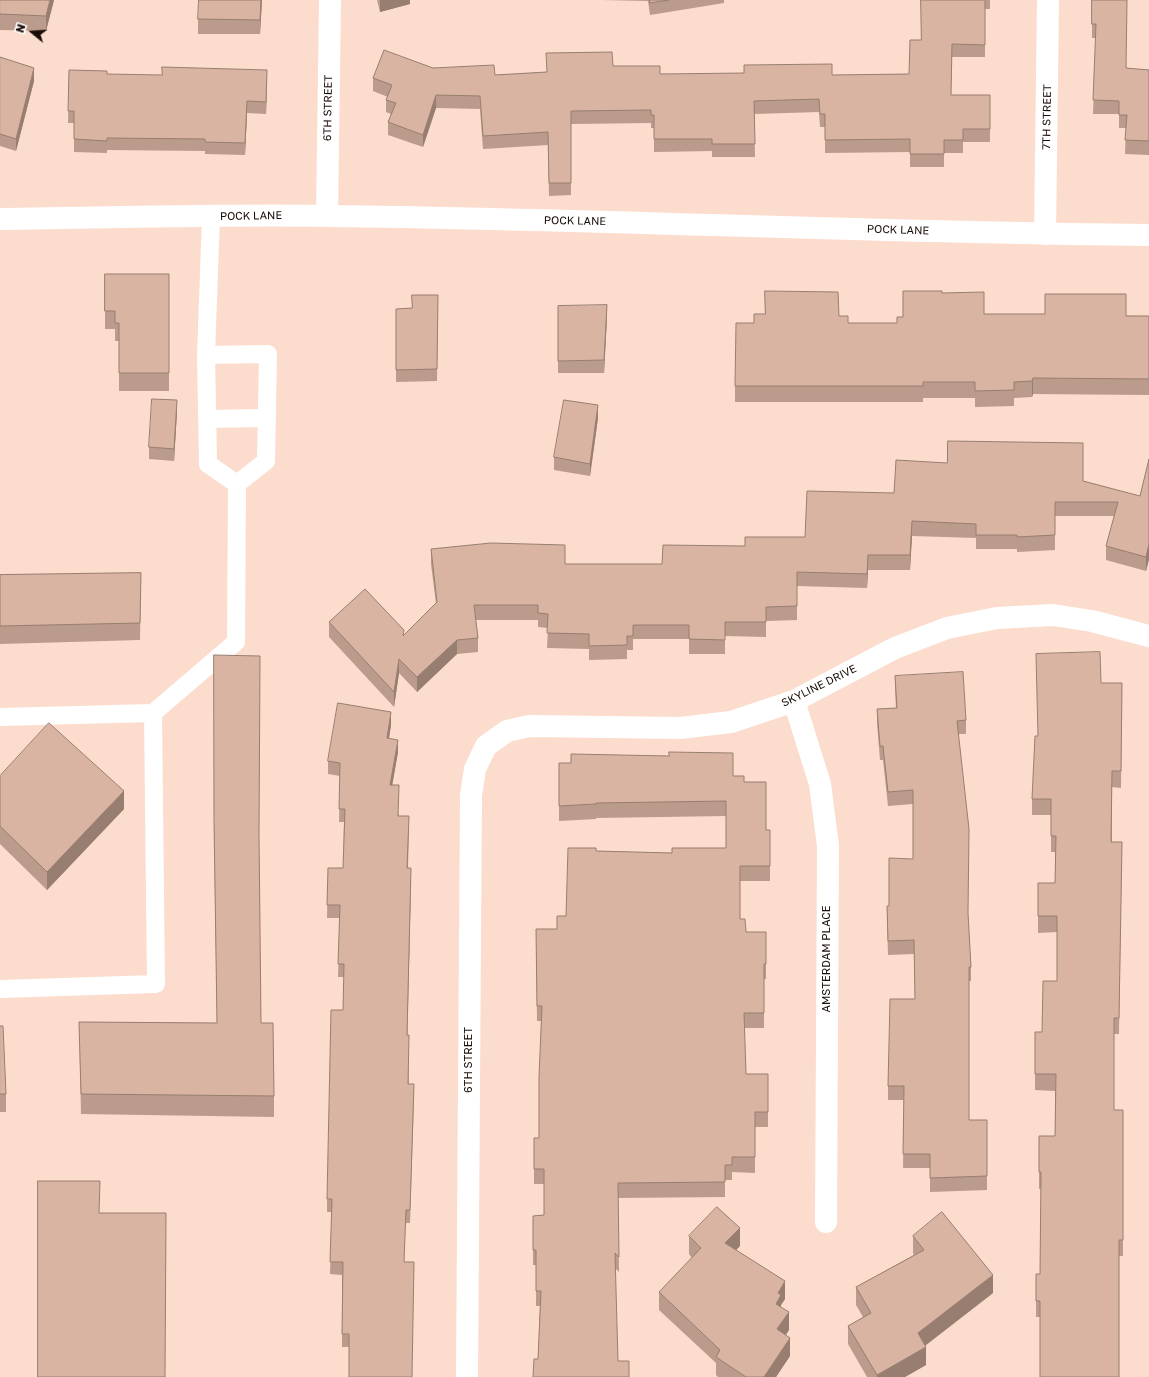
<!DOCTYPE html>
<style>
body{margin:0}
#map{position:relative;width:1149px;height:1377px;overflow:hidden;background:#fbdccd;font-family:"Golos Text",sans-serif}
canvas{display:block}
.north{position:absolute;left:12px;top:12px;width:40px;height:40px;-webkit-text-stroke:3px #fff;paint-order:stroke;rotate:288deg;font-size:11px;font-weight:700;line-height:16px;text-align:center;color:#1a0d07}
.north::after{content:'';display:block;margin:auto;width:14px;height:18px;background:#1a0d07;clip-path:polygon(50% 0,100% 100%,50% 72%,0 100%)}
</style>
<div id="map">
<canvas width="1149" height="1377"></canvas>
<div class="north">N</div>
</div>
<script>
const c = document.querySelector('canvas').getContext('2d');
c.lineJoin = 'round';
function stroke(path, color, width, dash) { c.strokeStyle = color; c.lineWidth = width; c.lineCap = dash ? 'butt' : 'round'; c.setLineDash(dash || []); c.stroke(path); }
function paint(path, color) { c.fillStyle = color; c.fill(path, 'evenodd'); }
function write(font, color, halo, rows, align = 'center') {
  c.font = font + ' "Golos Text",sans-serif'; c.lineWidth = 3; c.setLineDash([]); c.textBaseline = 'middle'; c.strokeStyle = halo; c.fillStyle = color; for (const [text, x, y, turn = 0] of rows) {
    c.save(); c.translate(x, y); c.rotate((+turn || 0) * Math.PI / 180); c.textAlign = isNaN(turn) ? turn : align; if (halo) c.strokeText(text, 0, 0); c.fillText(text, 0, 0); c.restore();
  }
}
stroke(new Path2D(`
 M 211,217 L 206,355 L 208,464 L 237,484
 M 206,355 L 268,354 L 266,461 L 237,484
 M 207,419 L 267,418
 M 0,717 L 153,713 L 236,642 L 237,484
 M 0,989 L 156,984 L 153,713`), '#fff', 18);
stroke(new Path2D(`
 M 327,216 L 330,0
 M 1045,234 L 1048,0
 M 794,701 L 820,784 L 828,846 L 826,1222
 M 467,1377 L 471,795 L 475,769 L 486,746 L 507,731 L 529,726 L 680,728 L 731,722 L 794,701 L 895,648 L 947,628 L 997,618 L 1053,615 L 1092,621 L 1149,636`), '#fff', 22);
stroke(new Path2D(`
 M 0,219 C 110,218 220,214 329,216 C 603,219 876,233 1149,235`), '#fff', 22);
paint(new Path2D(`
 M 0,0 L 54,0 L 46,31 L 0,30 Z
 M 262,0 L 260,34 L 198,34 L 198,19 Z
 M 377,0 L 410,0 L 410,4 L 380,12 Z
 M 601,0 L 724,0 L 724,3 L 650,15 L 648,1 Z
 M 921,0 L 990,0 L 990,9 L 985,9 L 985,57 L 952,57 L 951,95 L 990,95 L 990,142 L 963,142 L 963,153 L 944,153 L 944,167 L 910,167 L 910,152 L 825,153 L 825,127 L 820,127 L 819,112 L 754,114 L 755,157 L 712,157 L 712,151 L 654,152 L 654,128 L 651,128 L 651,123 L 571,124 L 571,195 L 549,196 L 548,145 L 483,149 L 480,109 L 436,108 L 423,147 L 388,135 L 388,122 L 391,114 L 386,112 L 386,100 L 388,97 L 373,91 L 373,78 L 433,68 L 495,75 L 546,72 L 613,66 L 660,74 L 832,75 L 909,74 L 921,40 Z
 M 1092,0 L 1126,68 L 1149,70 L 1149,155 L 1125,154 L 1126,128 L 1119,128 L 1119,114 L 1093,114 L 1096,38 L 1092,38 Z
 M 0,57 L 34,81 L 16,151 L 0,146 Z
 M 69,70 L 107,74 L 267,82 L 266,114 L 247,113 L 245,155 L 205,154 L 205,151 L 107,150 L 107,153 L 74,152 L 74,123 L 68,123 Z
 M 105,274 L 169,274 L 169,391 L 119,391 L 119,341 L 115,341 L 115,329 L 105,329 Z
 M 942,293 L 984,314 L 1149,316 L 1149,395 L 1033,394 L 1032,397 L 1014,398 L 1014,406 L 975,407 L 975,398 L 923,398 L 923,402 L 735,402 L 735,386 L 754,323 L 839,316 L 848,323 L 897,323 L 903,317 Z
 M 438,295 L 437,381 L 396,382 L 396,309 L 412,308 Z
 M 558,306 L 607,317 L 604,373 L 558,373 Z
 M 177,412 L 174,461 L 149,459 L 149,447 Z
 M 598,418 L 590,476 L 554,470 L 554,457 Z
 M 1149,459 L 1149,559 L 1146,571 L 1106,560 L 1106,546 L 1114,516 L 1055,516 L 1055,550 L 1017,552 L 1017,549 L 976,549 L 976,538 L 912,536 L 910,570 L 868,570 L 867,588 L 797,586 L 797,620 L 766,621 L 766,637 L 725,636 L 725,654 L 689,654 L 689,639 L 633,639 L 633,650 L 627,650 L 627,659 L 589,660 L 589,649 L 547,648 L 548,628 L 538,627 L 538,620 L 476,620 L 478,638 L 478,652 L 457,654 L 417,692 L 399,673 L 394,707 L 329,637 L 329,622 L 404,635 L 436,604 L 431,564 L 431,549 L 565,564 L 662,564 L 745,546 L 805,537 L 894,493 L 1083,481 L 1140,496 Z
 M 141,573 L 140,640 L 0,644 L 0,575 Z
 M 214,655 L 259,844 L 261,1023 L 274,1096 L 274,1117 L 81,1114 L 79,1022 L 217,1023 L 214,840 Z
 M 895,676 L 966,720 L 966,734 L 958,734 L 971,967 L 971,981 L 969,981 L 969,1120 L 987,1120 L 987,1190 L 930,1192 L 930,1168 L 903,1168 L 904,1100 L 888,1100 L 888,1086 L 915,999 L 914,954 L 888,955 L 887,920 L 887,906 L 889,906 L 913,859 L 913,804 L 888,806 L 883,760 L 880,760 L 877,723 L 877,709 L 896,708 L 895,690 Z
 M 1101,683 L 1122,683 L 1121,788 L 1112,787 L 1112,842 L 1122,842 L 1119,1034 L 1114,1034 L 1114,1110 L 1123,1110 L 1123,1256 L 1119,1256 L 1040,1317 L 1036,1317 L 1036,1274 L 1040,1274 L 1041,1189 L 1039,1189 L 1039,1136 L 1055,1136 L 1055,1091 L 1035,1090 L 1035,1032 L 1042,1032 L 1057,981 L 1057,932 L 1038,933 L 1038,883 L 1055,883 L 1055,852 L 1051,852 L 1051,815 L 1032,815 L 1032,799 L 1038,736 Z
 M 391,725 L 389,738 L 398,752 L 392,785 L 399,816 L 409,829 L 408,868 L 411,881 L 407,1035 L 409,1084 L 414,1096 L 410,1223 L 406,1223 L 349,1347 L 342,1347 L 342,1275 L 330,1274 L 332,1212 L 327,1212 L 327,1199 L 343,1010 L 344,977 L 338,977 L 340,918 L 327,918 L 328,868 L 343,868 L 344,822 L 339,822 L 340,776 L 328,774 L 328,761 Z
 M 0,776 L 124,809 L 47,890 L 0,844 Z
 M 733,776 L 744,782 L 766,830 L 770,830 L 770,881 L 740,881 L 740,919 L 746,932 L 766,932 L 766,979 L 764,979 L 764,1028 L 744,1028 L 746,1074 L 768,1074 L 768,1127 L 755,1127 L 755,1173 L 732,1172 L 732,1180 L 725,1180 L 725,1197 L 618,1198 L 619,1272 L 616,1269 L 538,1359 L 540,1306 L 536,1306 L 536,1265 L 533,1265 L 533,1216 L 544,1215 L 544,1184 L 534,1184 L 534,1138 L 539,1138 L 541,1021 L 537,1021 L 536,929 L 557,929 L 566,916 L 596,851 L 672,853 L 726,848 L 726,816 L 596,818 L 596,819 L 559,821 L 559,806 Z
 M 0,1026 L 6,1094 L 6,1112 L 0,1112 Z
 M 689,1236 L 740,1246 L 736,1250 L 785,1299 L 781,1305 L 781,1307 L 789,1330 L 786,1335 L 790,1356 L 776,1377 L 718,1377 L 716,1375 L 716,1363 L 659,1310 L 659,1292 L 692,1258 L 689,1254 Z
 M 913,1236 L 993,1293 L 925,1346 L 926,1365 L 905,1377 L 867,1377 L 848,1344 L 848,1326 L 863,1317 L 856,1305 L 856,1287 L 914,1255 L 913,1253 Z`), '#bb9b8b');
paint(new Path2D(`
 M 50,0 L 54,0 L 46,31 L 46,16 Z
 M 261,0 L 262,0 L 260,34 L 260,20 Z
 M 380,0 L 410,0 L 410,4 L 380,12 Z
 M 34,68 L 34,81 L 16,151 L 16,139 Z
 M 267,70 L 267,82 L 266,114 L 266,102 Z
 M 436,95 L 436,108 L 423,147 L 423,135 Z
 M 247,101 L 247,113 L 245,155 L 245,143 Z
 M 607,305 L 607,317 L 604,373 L 604,360 Z
 M 1033,378 L 1033,394 L 1032,397 L 1032,381 Z
 M 177,400 L 177,412 L 174,461 L 174,449 Z
 M 598,405 L 598,418 L 590,476 L 590,464 Z
 M 912,521 L 912,536 L 910,570 L 910,555 Z
 M 1149,544 L 1149,559 L 1146,571 L 1146,557 Z
 M 868,555 L 868,570 L 867,588 L 867,574 Z
 M 457,640 L 457,654 L 417,692 L 417,677 Z
 M 399,659 L 399,673 L 394,707 L 394,692 Z
 M 391,712 L 391,725 L 387,751 L 387,738 Z
 M 398,740 L 398,752 L 390,798 L 390,785 Z
 M 124,791 L 124,809 L 47,890 L 47,872 Z
 M 411,868 L 411,881 L 407,1048 L 407,1035 Z
 M 740,1228 L 740,1246 L 725,1261 L 725,1243 Z
 M 993,1275 L 993,1293 L 918,1351 L 918,1333 Z
 M 785,1281 L 785,1299 L 781,1305 L 781,1313 L 776,1304 L 778,1293 Z
 M 789,1312 L 789,1330 L 777,1347 L 777,1329 Z
 M 790,1338 L 790,1356 L 776,1377 L 764,1377 Z
 M 926,1347 L 926,1365 L 905,1377 L 877,1377 L 877,1375 Z`), '#987e71');
const building = new Path2D(`
 M 0,0 L 50,0 L 46,16 L 0,14 Z
 M 199,0 L 261,0 L 260,20 L 198,19 Z
 M 650,0 L 669,0 L 650,3 Z
 M 921,0 L 985,0 L 985,45 L 952,44 L 951,95 L 990,95 L 990,129 L 963,129 L 963,140 L 944,140 L 944,154 L 910,154 L 910,139 L 825,140 L 825,114 L 820,114 L 819,99 L 754,101 L 755,144 L 712,144 L 712,139 L 654,139 L 654,115 L 651,115 L 651,110 L 571,111 L 571,183 L 549,183 L 548,132 L 483,136 L 480,96 L 436,95 L 423,135 L 388,122 L 396,103 L 386,100 L 392,85 L 373,78 L 384,50 L 433,68 L 494,65 L 495,75 L 547,72 L 546,53 L 612,52 L 613,66 L 660,66 L 660,74 L 744,73 L 744,65 L 832,64 L 832,75 L 909,74 L 910,40 L 921,40 Z
 M 1092,0 L 1127,0 L 1126,68 L 1149,70 L 1149,141 L 1125,140 L 1127,115 L 1119,115 L 1119,101 L 1093,100 L 1096,24 L 1092,24 Z
 M 0,57 L 34,68 L 16,139 L 0,134 Z
 M 162,67 L 267,70 L 266,102 L 247,101 L 245,143 L 205,142 L 205,139 L 107,138 L 107,141 L 74,139 L 74,111 L 68,111 L 69,70 L 107,71 L 107,74 L 162,75 Z
 M 105,274 L 169,274 L 169,373 L 119,373 L 119,323 L 115,323 L 115,311 L 105,311 Z
 M 765,291 L 838,292 L 839,316 L 848,316 L 848,323 L 897,323 L 897,317 L 903,317 L 903,291 L 942,291 L 942,293 L 984,292 L 984,314 L 1045,314 L 1045,294 L 1126,294 L 1126,316 L 1149,316 L 1149,379 L 1033,378 L 1032,381 L 1014,382 L 1014,390 L 975,391 L 975,382 L 923,382 L 923,386 L 735,386 L 736,323 L 754,323 L 754,314 L 765,314 Z
 M 412,295 L 438,295 L 437,369 L 396,370 L 396,309 L 412,308 Z
 M 607,305 L 604,360 L 558,361 L 558,306 Z
 M 152,399 L 177,400 L 174,449 L 149,447 Z
 M 564,400 L 598,405 L 590,464 L 554,457 Z
 M 948,441 L 1083,443 L 1083,481 L 1140,496 L 1149,459 L 1149,544 L 1146,557 L 1106,546 L 1118,502 L 1055,502 L 1055,535 L 1017,537 L 1017,535 L 976,535 L 976,524 L 912,521 L 910,555 L 868,555 L 867,574 L 797,572 L 797,606 L 766,607 L 766,622 L 725,622 L 725,640 L 689,639 L 689,625 L 633,625 L 633,636 L 627,636 L 627,645 L 589,646 L 589,634 L 547,633 L 548,614 L 538,613 L 538,605 L 474,605 L 478,638 L 457,640 L 417,677 L 399,659 L 394,692 L 329,622 L 365,589 L 404,630 L 403,636 L 437,602 L 431,549 L 491,543 L 565,545 L 565,564 L 662,564 L 663,545 L 745,546 L 745,537 L 805,537 L 807,491 L 894,493 L 896,460 L 947,463 Z
 M 141,573 L 140,623 L 0,626 L 0,575 Z
 M 1100,652 L 1101,683 L 1122,683 L 1121,771 L 1112,771 L 1111,842 L 1122,842 L 1119,1018 L 1114,1018 L 1114,1110 L 1123,1110 L 1123,1240 L 1119,1240 L 1119,1377 L 1040,1377 L 1040,1301 L 1036,1301 L 1036,1274 L 1040,1274 L 1041,1172 L 1039,1172 L 1039,1136 L 1055,1136 L 1056,1074 L 1035,1074 L 1035,1032 L 1042,1032 L 1043,981 L 1057,981 L 1057,916 L 1038,916 L 1038,883 L 1055,883 L 1056,836 L 1051,836 L 1051,799 L 1032,799 L 1035,736 L 1038,736 L 1036,654 Z
 M 214,655 L 260,656 L 259,835 L 261,1023 L 273,1023 L 274,1096 L 81,1094 L 79,1022 L 217,1023 L 214,819 Z
 M 963,672 L 966,720 L 957,721 L 969,829 L 968,913 L 971,967 L 969,967 L 969,1120 L 987,1120 L 987,1176 L 930,1178 L 930,1154 L 903,1154 L 904,1086 L 888,1086 L 890,999 L 915,999 L 914,940 L 888,941 L 887,906 L 889,906 L 889,858 L 913,859 L 913,790 L 888,792 L 883,746 L 880,746 L 877,709 L 897,708 L 895,676 Z
 M 338,703 L 391,712 L 387,738 L 398,740 L 390,785 L 399,785 L 398,816 L 409,816 L 407,868 L 411,868 L 407,1035 L 409,1035 L 408,1084 L 414,1084 L 410,1210 L 406,1210 L 404,1262 L 414,1262 L 412,1377 L 349,1377 L 349,1334 L 342,1334 L 343,1262 L 330,1262 L 332,1199 L 327,1199 L 331,1010 L 343,1010 L 344,964 L 338,964 L 340,905 L 327,905 L 328,868 L 343,868 L 345,809 L 339,809 L 340,763 L 328,761 Z
 M 49,723 L 124,791 L 47,872 L 0,826 L 0,776 Z
 M 669,752 L 733,753 L 733,776 L 744,776 L 744,782 L 766,782 L 766,830 L 770,830 L 770,866 L 740,866 L 740,919 L 745,919 L 746,932 L 766,932 L 766,964 L 764,964 L 764,1013 L 744,1013 L 746,1074 L 768,1074 L 768,1112 L 755,1112 L 755,1157 L 732,1157 L 732,1165 L 725,1165 L 725,1182 L 618,1183 L 619,1257 L 615,1253 L 618,1361 L 629,1361 L 629,1377 L 533,1377 L 534,1359 L 538,1359 L 541,1291 L 536,1291 L 536,1250 L 533,1250 L 533,1216 L 544,1215 L 544,1169 L 534,1169 L 534,1138 L 539,1138 L 539,1077 L 542,1006 L 537,1006 L 536,929 L 557,929 L 557,916 L 566,916 L 568,848 L 596,848 L 596,851 L 672,853 L 672,848 L 726,848 L 726,801 L 596,803 L 596,804 L 559,806 L 559,763 L 571,763 L 571,754 L 669,756 Z
 M 0,1026 L 3,1026 L 6,1094 L 0,1094 Z
 M 38,1181 L 100,1181 L 99,1213 L 166,1213 L 165,1377 L 38,1377 Z
 M 717,1207 L 740,1228 L 725,1243 L 785,1281 L 778,1293 L 781,1295 L 776,1304 L 789,1312 L 777,1329 L 790,1338 L 764,1377 L 746,1377 L 716,1357 L 720,1350 L 659,1292 L 701,1248 L 689,1236 Z
 M 942,1212 L 993,1275 L 918,1333 L 926,1347 L 877,1375 L 848,1326 L 871,1313 L 856,1287 L 924,1250 L 913,1236 Z`);
paint(building, '#d9b4a2');
stroke(building, '#987e71', 1);
write('11px', '#1a0d07', '#fff', [
 ["6TH STREET",328,108,-89],
 ["7TH STREET",1047,117,-89],
 ["POCK LANE",251,216,-1],
 ["POCK LANE",575,221,1],
 ["POCK LANE",898,230,2],
 ["SKYLINE DRIVE",819,686,-26],
 ["AMSTERDAM PLACE",827,959,-90],
 ["6TH STREET",469,1060,-90]
]);
</script>
